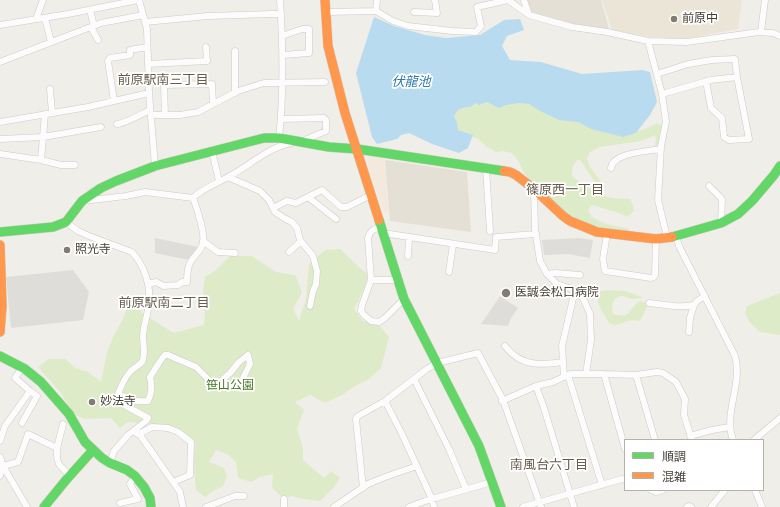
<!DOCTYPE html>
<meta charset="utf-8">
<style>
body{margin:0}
#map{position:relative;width:780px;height:507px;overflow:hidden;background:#f0eee9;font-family:Karla,"Noto Sans JP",sans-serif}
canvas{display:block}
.legend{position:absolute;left:624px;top:439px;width:140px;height:52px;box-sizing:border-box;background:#fff;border:1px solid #b5b2ae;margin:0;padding:5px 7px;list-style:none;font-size:12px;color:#463f35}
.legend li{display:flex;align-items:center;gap:8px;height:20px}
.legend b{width:20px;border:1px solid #b5b2ae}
</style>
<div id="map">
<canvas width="780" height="507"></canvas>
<ul class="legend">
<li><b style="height:5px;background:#63d668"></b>順調</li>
<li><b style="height:5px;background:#ff974d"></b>混雑</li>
</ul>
</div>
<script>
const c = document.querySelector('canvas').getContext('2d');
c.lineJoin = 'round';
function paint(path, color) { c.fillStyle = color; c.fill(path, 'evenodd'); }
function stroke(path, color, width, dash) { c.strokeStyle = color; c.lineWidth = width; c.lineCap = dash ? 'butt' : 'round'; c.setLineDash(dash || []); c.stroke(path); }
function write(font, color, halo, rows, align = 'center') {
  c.font = font + ' Karla,"Noto Sans JP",sans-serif'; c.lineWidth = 3.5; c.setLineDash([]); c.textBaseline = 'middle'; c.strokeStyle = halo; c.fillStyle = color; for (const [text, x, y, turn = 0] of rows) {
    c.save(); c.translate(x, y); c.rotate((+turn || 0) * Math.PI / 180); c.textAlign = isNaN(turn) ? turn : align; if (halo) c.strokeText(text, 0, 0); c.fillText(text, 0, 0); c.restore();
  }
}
paint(new Path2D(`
 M 526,0 L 601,0 L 609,29 L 572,25 L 530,14 Z
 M 385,160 L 467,172 L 471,232 L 390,221 Z`), '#e4e0d6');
paint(new Path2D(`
 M 369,156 L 384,158 L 388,212 L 383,211 L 367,161 Z`), '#f3e9dc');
paint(new Path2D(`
 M 602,0 L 742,0 L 738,29 L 685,39 L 651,37 L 612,30 Z`), '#ebe5d8');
paint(new Path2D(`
 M 528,100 L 626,133 L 642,130 L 657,123 L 661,125 L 662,129 L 659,135 L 659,146 L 655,147 L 656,139 L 655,135 L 641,141 L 600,147 L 590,152 L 587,158 L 590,167 L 605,187 L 600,188 C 592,180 587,169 580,160 L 577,160 L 573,166 L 572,176 C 583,185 600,197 614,198 C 619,199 625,198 630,199 L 633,205 L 634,211 L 627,217 L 616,212 L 592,205 L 588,210 L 592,217 L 603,223 L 629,229 L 629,232 L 611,231 L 595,227 L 581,221 L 565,212 L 530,181 L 524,173 L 519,162 L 512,153 L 503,151 L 496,152 L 487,147 L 478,139 L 458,132 L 452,115 L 456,109 L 478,101 Z
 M 340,249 L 361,269 L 368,274 C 366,287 360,298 354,309 L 363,321 L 380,326 L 389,337 L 381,368 L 369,379 L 355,386 L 342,395 L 325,403 L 310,395 L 295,402 L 304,410 L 297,429 L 303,448 L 303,460 L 324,478 L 331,471 L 340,478 L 333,488 L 320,501 L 303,499 L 292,496 L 283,498 L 272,488 L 273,474 L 260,477 L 251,482 L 238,478 L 236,462 L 227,454 L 216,450 L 209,462 L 224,468 L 227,477 L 223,486 L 213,491 L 205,497 L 196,490 L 193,459 L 196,443 L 183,434 L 177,427 L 164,425 L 128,422 L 120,428 L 111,418 L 85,419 L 74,415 L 61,393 L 38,367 L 49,359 L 66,359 L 75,368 L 88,372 L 101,382 L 107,352 L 115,333 L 122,321 L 130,301 C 142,314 159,324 174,333 L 204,325 L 205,308 L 203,290 L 205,277 L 216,270 L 230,256 L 252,256 L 276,272 L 295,275 L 302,292 L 293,309 L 299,321 L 306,299 L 309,264 L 325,250 Z
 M 611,290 L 625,291 L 642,297 L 642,298 C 638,298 635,299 632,299 C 628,298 625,296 622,296 C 612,297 611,307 613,314 C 632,319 626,311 640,301 L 646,303 L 647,307 C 643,313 644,316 639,321 L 632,320 L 615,325 L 610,324 C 605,315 593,302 600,291 Z
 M 780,293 L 780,335 L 760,332 L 749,322 L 745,313 L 747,306 Z`), '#deebc9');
paint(new Path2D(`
 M 155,238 L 198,247 L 189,260 L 155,253 Z
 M 579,238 L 593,240 L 590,258 L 568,254 L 544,255 L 542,240 Z
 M 73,270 L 89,292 L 83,320 L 11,328 L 6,277 Z
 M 500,296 L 518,308 L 511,318 L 508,326 L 481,324 Z`), '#dfddd9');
paint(new Path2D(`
 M 374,17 L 394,26 L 425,35 L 446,38 L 480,35 L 504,20 L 520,19 L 524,30 L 507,36 L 502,46 L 510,60 L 541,62 L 582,74 L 642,70 L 650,72 L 657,102 L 650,115 L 636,133 L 623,137 L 591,129 L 578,122 L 559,120 L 540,111 L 529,104 L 519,103 L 506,105 L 499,108 L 487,102 L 479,105 L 476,103 L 470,107 L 466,107 L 458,110 L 454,116 L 457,123 L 458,130 L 473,135 L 468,148 L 459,153 L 432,144 L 409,133 L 401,135 L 397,139 L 377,144 L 372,137 L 356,73 Z`), '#b9dbef');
const street = new Path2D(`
 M 139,0 L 147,29 L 149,93 L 155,166
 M 508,0 L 529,15 L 572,27 L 607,32 L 648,41 L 687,42 L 759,32 L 773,33 L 780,36
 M 524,0 L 529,15
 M 90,10 L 94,26
 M 376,11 L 377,0
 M 326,12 L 376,11 L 393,21 L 408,26 L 452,31 L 476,32 L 481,26 L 477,7 L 508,0
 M 414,12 L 437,13 L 435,0
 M 45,18 L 51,42
 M 36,19 L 43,0
 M 145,22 L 208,16 L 272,14 L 281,14
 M 0,25 L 68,14 L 138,0
 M 91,27 L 98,40
 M 761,32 L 765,0
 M 282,36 L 302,29 L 309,29 L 309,53 L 283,55
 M 648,41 L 662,94 L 666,122 L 661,146 L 658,200 L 667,237
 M 235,51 L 235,93
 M 0,62 L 101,23 L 143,15
 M 148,64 L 207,61 L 206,47
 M 657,74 L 688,64 L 712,60 L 735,59 L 737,77 L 749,139 L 729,140 L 724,137 L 722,118 L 711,108 L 706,81
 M 50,89 L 52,113
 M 662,94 L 711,80 L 737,77
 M 114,101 L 108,61 L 110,58 L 130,55 L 130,50 L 147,47
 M 151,115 L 180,115 L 198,112 L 238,91 L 264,83 L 325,82
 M 165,115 L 164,85 L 212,84 L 213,104
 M 281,119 L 324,118 L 326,120 L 326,131 L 307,139 L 306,143
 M 0,122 L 88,107 L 149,93
 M 117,124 C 124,124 143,113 150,110
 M 279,138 C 284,92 283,46 280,0
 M 0,139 L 43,137 L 101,127
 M 212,151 L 219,181
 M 0,154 L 41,160 L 45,114
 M 41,160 L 61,165 L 75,165
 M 486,168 L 490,231
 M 611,168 C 612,153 648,151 661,149
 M 228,177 L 260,191 L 269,200 L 275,212 L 284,218 L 292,222 L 297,228 L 300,240 L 313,256 L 317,271 L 316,284 L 313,291 L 310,306
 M 709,186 L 722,199 L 721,223
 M 534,189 L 535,229 L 540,261 L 547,274 L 557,284 L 575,290 L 583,298 L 590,314 L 591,340 L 586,374
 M 308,197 L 336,219
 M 193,198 C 203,188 216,184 228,177 C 249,166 267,148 291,143 L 291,140
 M 83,201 L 126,196 L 145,192 L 193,198
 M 273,208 L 287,201 L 296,203 L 322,190 L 341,207 L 347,207 L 371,195
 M 66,222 L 78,231 L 89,236 L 132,252 C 144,265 151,285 149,303 C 148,315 143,326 143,337 C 143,344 146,355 142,362 C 139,366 133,368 130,372 C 125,377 118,392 117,399 L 126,406 L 148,418 L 146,421 L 128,435 L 114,451 L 110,463
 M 381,227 C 374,229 370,230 368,238 L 371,280 L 362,305 L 361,311 L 364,315 L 371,321 L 379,322 L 385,318 L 404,299
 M 383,233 L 495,250 L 496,237 L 536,234
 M 607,233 L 603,259 L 605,271 L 651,278 L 654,277 L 655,275 L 656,239
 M 676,236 L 679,246 L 735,356 C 743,384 723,413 733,440
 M 203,241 L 218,252 L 235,253
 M 289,252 L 301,241
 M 408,256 L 409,237
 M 449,272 L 453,244
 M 547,274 L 555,273 L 580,275
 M 371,280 L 398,280
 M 148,284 L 156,282 L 164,286 L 178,285 L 182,282 L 187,282 C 187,275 187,267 191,261 C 195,255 201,251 203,243 C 205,233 197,208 193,198
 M 649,303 C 665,305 679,308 694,305 L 697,301 L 705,296
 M 689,332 L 690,318 L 694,305
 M 505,346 C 508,349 510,353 514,355 C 528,367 547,364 563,362
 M 604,374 L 625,449
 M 568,375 L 602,485
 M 636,375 L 655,440
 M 564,377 L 562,346 L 575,290
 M 414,379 L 449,449 L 466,489
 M 536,386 L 544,408 L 574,507
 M 118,394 C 129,400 135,402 148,401 C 152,392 152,386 150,377 C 152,374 163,356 165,355 C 166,355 167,355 168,355 L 196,367 L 210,381 L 219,383 L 230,373 L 239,362 L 248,355 L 250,364 L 241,382
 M 385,401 L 402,434 L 432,499 L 434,507
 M 502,401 L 536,386 L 553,382 L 570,374 L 604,374 L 636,375 L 657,372 L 663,373 L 676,382 L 685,399 L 684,415 L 692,440
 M 22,423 L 37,396 L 30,391
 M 63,424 C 61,436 53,452 59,464 C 62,468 66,472 70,476
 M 136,433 L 140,435 L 180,492 L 183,507
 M 139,434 L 152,427 L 168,428 L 178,432 L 191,442 L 190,475 L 173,482
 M 690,436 L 712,430 L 730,427
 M 754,440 L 780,418
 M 0,441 L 5,426 L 30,391 L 15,378 L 22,368
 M 0,457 L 3,466 L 27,507
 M 0,476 L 3,466 L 18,462 L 28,434 L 57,448
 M 363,488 L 356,419 L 358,416 L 385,401 L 427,369 L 437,363 L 478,353 L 503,400 L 541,507
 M 651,490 L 656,492 L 663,490
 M 755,490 L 762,507
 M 284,499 L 284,507
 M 120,503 L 138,499 L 130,484 L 135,476
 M 206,507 L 235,496 L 244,496
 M 334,507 L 368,484 L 385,477 L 417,466
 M 409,507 L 425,501 L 492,482
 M 523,507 L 622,479 L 625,480
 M 687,507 L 689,506 L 691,507
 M 711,507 L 725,490`);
const fast = new Path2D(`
 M 379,220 L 404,299 L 479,446 L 501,507
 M 0,232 L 53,227 L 66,222 L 82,201 L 101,188 L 116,181 L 155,166 L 264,138 L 279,138 L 329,147 L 357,149 L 504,171
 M 672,237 L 721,223 L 738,214 L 752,201 L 774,175 L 780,166
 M 0,356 L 25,369 L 41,382 L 69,414 L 85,442 L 102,458 L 110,463 L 127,470 L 135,476 L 144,487 L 150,498 L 151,507
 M 44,507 L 66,480 L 93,450`);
const slow = new Path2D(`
 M 325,0 L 328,46 L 345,113 L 379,220
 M 504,171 L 510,172 L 516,175 L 534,189 L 563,216 L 570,221 L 597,232 L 656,239 L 672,237
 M 0,245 L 2,306 L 0,332`);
stroke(street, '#cdcac5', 7);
stroke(fast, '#d0cbc0', 10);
stroke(slow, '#d0cbc0', 10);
stroke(street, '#fdfcfc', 6);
stroke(fast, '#63d668', 9);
stroke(slow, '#ff974d', 9);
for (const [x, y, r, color] of [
 [674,19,4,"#827c74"],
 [67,250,4,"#827c74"],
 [506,293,5,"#827c74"],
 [92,402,4,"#827c74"]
]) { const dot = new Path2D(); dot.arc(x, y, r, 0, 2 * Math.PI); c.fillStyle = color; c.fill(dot); stroke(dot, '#fff', 1.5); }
write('12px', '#463f35', '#fff', [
 ["前原中",682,19],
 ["照光寺",75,250],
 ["医誠会松口病院",515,293],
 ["妙法寺",100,402]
], 'left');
write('12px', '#497927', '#fff', [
 ["笹山公園",230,386]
]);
write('13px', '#695c4c', '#fff', [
 ["前原駅南三丁目",163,80],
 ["篠原西一丁目",565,190],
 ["前原駅南二丁目",164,303],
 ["南風台六丁目",549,465]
]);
write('italic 13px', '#2c7aac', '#fff', [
 ["伏龍池",411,82]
]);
</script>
